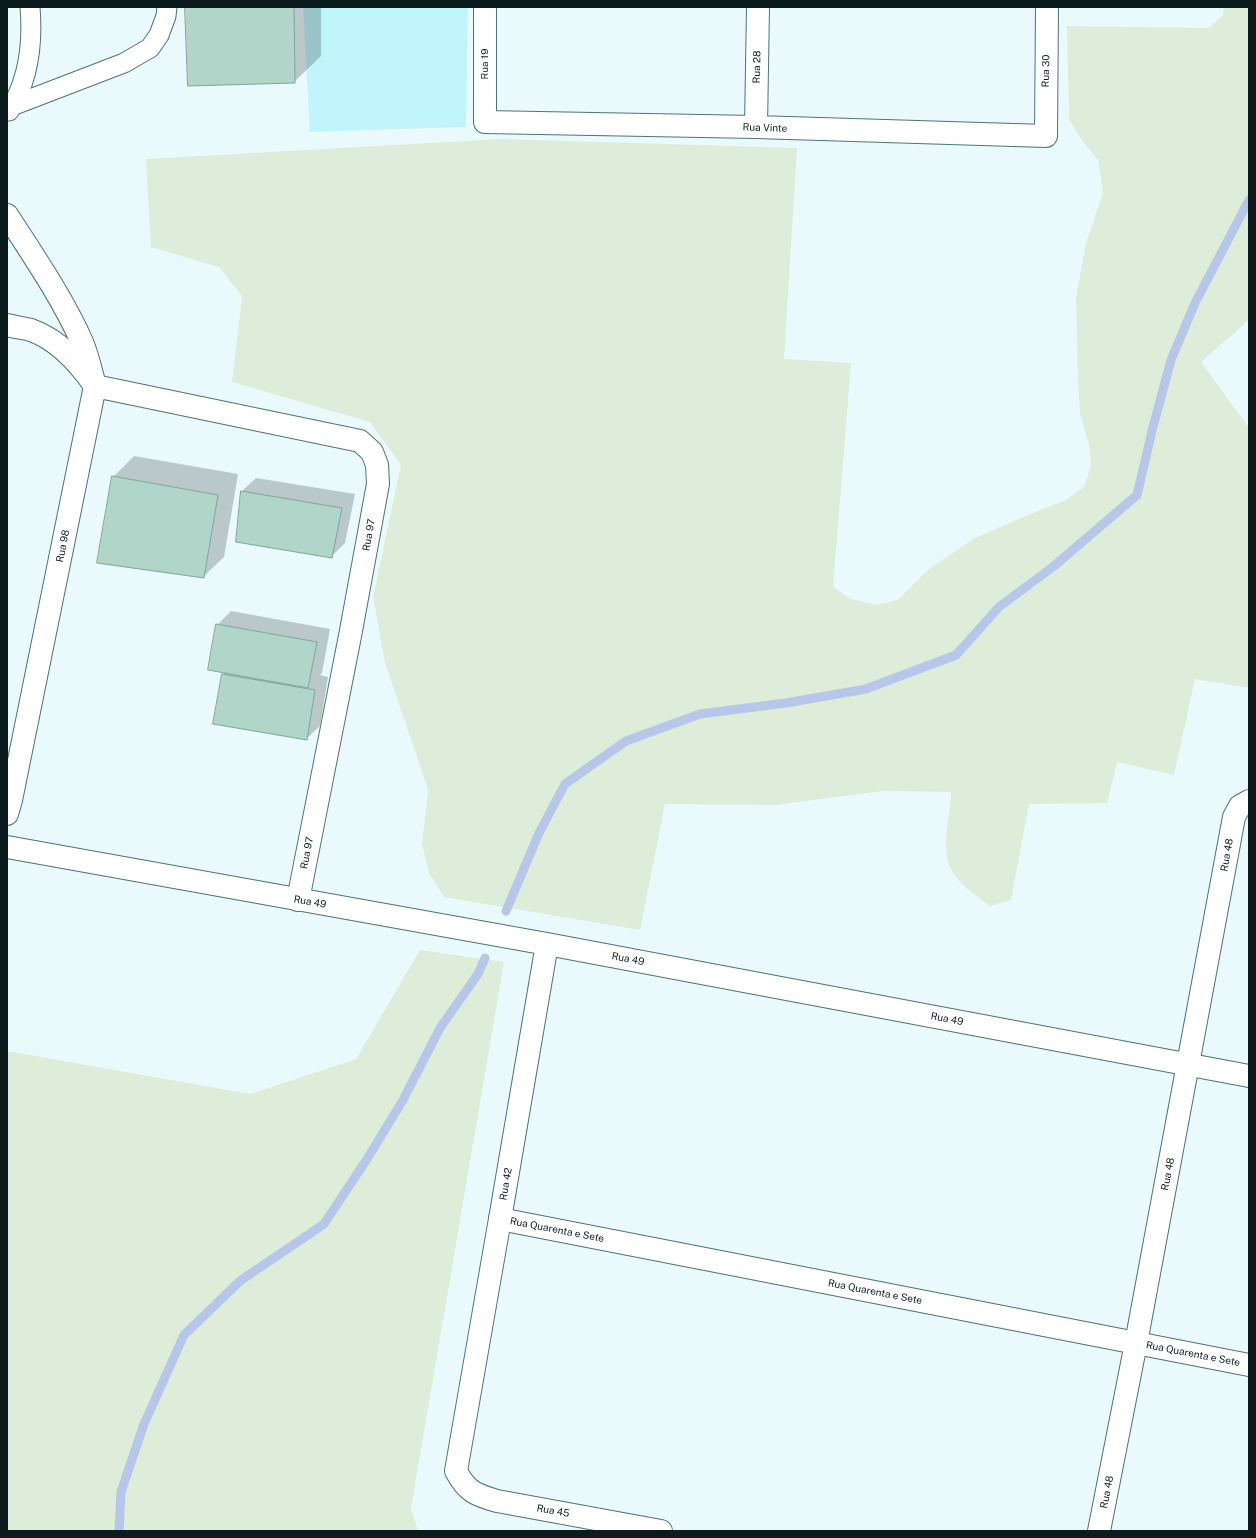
<!DOCTYPE html>
<style>
body{margin:0}
#map{position:relative;width:1256px;height:1538px;overflow:hidden;background:#eafafc;font-family:"Public Sans",sans-serif}
canvas{display:block}
.frame{position:absolute;inset:0;border:8px solid #0c1c1e;pointer-events:none}
</style>
<div id="map">
<canvas width="1256" height="1538"></canvas>
<div class="frame"></div>
</div>
<script>
const c = document.querySelector('canvas').getContext('2d');
c.lineJoin = 'round';
function paint(path, color) { c.fillStyle = color; c.fill(path, 'evenodd'); }
function stroke(path, color, width, dash) { c.strokeStyle = color; c.lineWidth = width; c.lineCap = dash ? 'butt' : 'round'; c.setLineDash(dash || []); c.stroke(path); }
function write(font, color, halo, rows, align = 'center') {
  c.font = font + ' "Public Sans",sans-serif'; c.lineWidth = 3; c.setLineDash([]); c.textBaseline = 'middle'; c.strokeStyle = halo; c.fillStyle = color; for (const [text, x, y, turn = 0] of rows) {
    c.save(); c.translate(x, y); c.rotate((+turn || 0) * Math.PI / 180); c.textAlign = isNaN(turn) ? turn : align; if (halo) c.strokeText(text, 0, 0); c.fillText(text, 0, 0); c.restore();
  }
}
paint(new Path2D(`
 M 303,7 L 468,7 L 466,127 L 310,132 Z`), '#c0f5fb');
paint(new Path2D(`
 M 1224,7 L 1249,7 L 1249,320 L 1201,362 L 1249,428 L 1249,688 L 1195,679 L 1174,775 L 1117,762 L 1107,803 L 1029,804 L 1011,900 L 990,906 C 977,896 959,885 952,871 C 939,847 951,817 951,792 L 882,791 L 776,805 L 665,804 L 640,930 L 444,897 L 429,873 L 422,844 L 428,790 L 385,663 L 373,597 L 401,465 L 370,422 L 232,382 L 242,296 L 219,267 L 151,247 L 146,159 L 501,139 L 797,148 L 784,359 L 851,363 L 833,587 L 851,599 L 876,605 L 898,600 L 929,569 L 975,538 L 1023,517 L 1066,500 L 1084,487 L 1091,466 L 1089,445 L 1080,413 L 1078,383 L 1076,298 L 1086,243 L 1103,192 L 1098,160 L 1081,139 L 1069,119 L 1067,26 L 1209,28 L 1223,15 Z
 M 420,950 L 504,962 L 411,1508 L 418,1531 L 7,1531 L 7,1051 L 250,1094 L 356,1059 Z`), '#ddedda');
paint(new Path2D(`
 M 186,7 L 321,7 L 321,56 L 294,82 Z
 M 134,456 L 238,474 L 224,557 L 203,577 L 113,477 Z
 M 256,478 L 355,494 L 345,543 L 331,557 L 242,491 Z
 M 231,611 L 330,629 L 322,673 L 320,675 L 328,677 L 320,726 L 306,739 L 223,675 L 225,672 L 217,625 Z`), '#0003');
stroke(new Path2D(`
 M 506,911 L 539,833 L 565,784 L 626,741 L 700,714 L 786,703 L 866,689 L 956,655 L 999,607 L 1054,566 L 1137,495 L 1153,427 L 1171,360 L 1195,303 L 1249,200
 M 119,1531 L 121,1492 L 144,1424 L 184,1335 L 240,1281 L 324,1224 L 367,1159 L 403,1100 L 440,1028 L 478,974 L 485,958`), '#b8c6e9', 9);
const building = new Path2D(`
 M 185,7 L 294,7 L 295,83 L 188,86 Z
 M 112,476 L 218,495 L 204,578 L 97,563 Z
 M 241,491 L 342,508 L 332,558 L 236,542 Z
 M 216,624 L 317,642 L 308,688 L 208,670 Z
 M 222,674 L 315,690 L 307,740 L 213,724 Z`);
paint(building, '#afd6c9');
stroke(building, '#7fa498', 1);
const lane = new Path2D(`
 M 12,106 L 124,63 L 150,48 L 159,35 L 166,16 L 167,7
 M 9,111 C 29,80 33,43 30,7`);
const street = new Path2D(`
 M 485,7 L 485,122 L 756,127 L 1046,136 L 1047,7
 M 756,127 L 758,7
 M 95,386 L 360,441 L 372,452 L 377,465 L 378,484 L 350,636 L 298,900
 M 500,1219 L 456,1471 C 467,1492 476,1495 497,1501 L 661,1531
 M 1099,1531 L 1136,1343 L 1234,817 L 1240,806 L 1249,801`);
const secondary = new Path2D(`
 M 7,325 C 15,327 23,328 31,330 C 59,340 79,363 95,386 L 11,800 L 7,814
 M 7,847 L 547,944 L 1249,1076
 M 547,944 L 500,1219 L 1249,1365`);
const primary = new Path2D(`
 M 7,215 C 33,255 63,299 82,342 C 88,356 91,371 95,386`);
stroke(lane, '#4c7377', 21);
stroke(street, '#4c7377', 24);
stroke(secondary, '#4c7377', 24);
stroke(primary, '#4c7377', 24);
stroke(lane, '#fff', 19);
stroke(street, '#fff', 22);
stroke(secondary, '#fff', 22);
stroke(primary, '#fff', 22);
write('10px', '#0c1c1e', '#fff', [
 ["Rua 19",485,64,-90],
 ["Rua 28",757,67,-89],
 ["Rua 30",1046,71,-89],
 ["Rua Vinte",765,128,2],
 ["Rua 97",369,535,-80],
 ["Rua 98",63,546,-79],
 ["Rua 97",307,853,-79],
 ["Rua 48",1227,855,-80],
 ["Rua 49",310,902,10],
 ["Rua 49",628,959,11],
 ["Rua 49",947,1019,11],
 ["Rua 48",1168,1174,-79],
 ["Rua 42",506,1184,-80],
 ["Rua Quarenta e Sete",557,1230,11],
 ["Rua Quarenta e Sete",875,1292,11],
 ["Rua Quarenta e Sete",1193,1354,11],
 ["Rua 48",1107,1492,-79],
 ["Rua 45",553,1511,10]
]);
</script>
